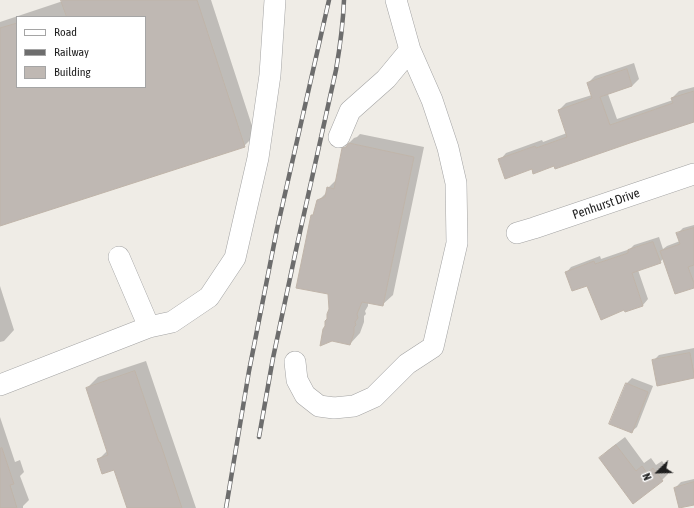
<!DOCTYPE html>
<style>
body{margin:0}
#map{position:relative;width:694px;height:508px;overflow:hidden;background:#efece6;font-family:"Asap Condensed",sans-serif}
canvas{display:block}
.legend{position:absolute;left:16px;top:16px;width:130px;height:72px;box-sizing:border-box;background:#fff;border:1px solid #a5a5a5;margin:0;padding:5px 7px;list-style:none;font-size:12px;color:#1f1f1f}
.legend li{display:flex;align-items:center;gap:8px;height:20px}
.legend b{width:20px;border:1px solid #a5a5a5}
.north{position:absolute;left:638px;top:452px;width:40px;height:40px;-webkit-text-stroke:3px #fff;paint-order:stroke;rotate:247deg;font-size:11px;font-weight:700;line-height:16px;text-align:center;color:#1f1f1f}
.north::after{content:'';display:block;margin:auto;width:14px;height:18px;background:#1f1f1f;clip-path:polygon(50% 0,100% 100%,50% 72%,0 100%)}
</style>
<div id="map">
<canvas width="694" height="508"></canvas>
<ul class="legend">
<li><b style="height:5px;background:#fff"></b>Road</li>
<li><b style="height:5px;background:#6d6d6d"></b>Railway</li>
<li><b style="height:11px;background:#bfb8b3"></b>Building</li>
</ul>
<div class="north">N</div>
</div>
<script>
const c = document.querySelector('canvas').getContext('2d');
c.lineJoin = 'round';
function paint(path, color) { c.fillStyle = color; c.fill(path, 'evenodd'); }
function stroke(path, color, width, dash) { c.strokeStyle = color; c.lineWidth = width; c.lineCap = dash ? 'butt' : 'round'; c.setLineDash(dash || []); c.stroke(path); }
function write(font, color, halo, rows, align = 'center') {
  c.font = font + ' "Asap Condensed",sans-serif'; c.lineWidth = 3.5; c.setLineDash([]); c.textBaseline = 'middle'; c.strokeStyle = halo; c.fillStyle = color; for (const [text, x, y, turn = 0] of rows) {
    c.save(); c.translate(x, y); c.rotate((+turn || 0) * Math.PI / 180); c.textAlign = isNaN(turn) ? turn : align; if (halo) c.strokeText(text, 0, 0); c.fillText(text, 0, 0); c.restore();
  }
}
paint(new Path2D(`
 M 62,0 L 211,0 L 255,135 L 244,146 L 0,225 L 0,22 L 63,1 ZM 17,17 L 145,17 L 145,87 L 17,87 Z
 M 634,63 L 639,79 L 632,86 L 608,94 L 617,119 L 673,100 L 672,98 L 679,91 L 694,87 L 694,121 L 554,165 L 532,168 L 500,160 L 506,153 L 542,140 L 543,142 L 567,133 L 559,110 L 566,103 L 592,95 L 588,83 L 595,76 Z
 M 360,134 L 424,147 L 393,295 L 382,305 L 368,302 L 368,306 L 365,311 L 366,314 L 364,316 L 364,322 L 360,333 L 350,344 L 328,319 L 330,309 L 329,294 L 312,216 L 314,213 L 318,201 L 327,192 L 328,188 L 337,179 L 343,149 L 354,138 L 357,137 Z
 M 694,225 L 694,287 L 664,258 L 660,262 L 638,270 L 648,299 L 643,305 L 587,284 L 566,273 L 571,267 L 600,256 L 601,259 L 630,249 L 634,245 L 659,237 L 663,249 L 667,246 L 680,241 L 677,234 L 683,228 Z
 M 0,286 L 14,330 L 4,341 L 0,342 Z
 M 694,348 L 694,377 L 653,361 L 659,355 Z
 M 146,361 L 170,432 L 196,508 L 128,508 L 115,469 L 98,460 L 108,450 L 87,388 L 98,377 Z
 M 632,378 L 653,386 L 637,427 L 631,432 L 627,383 Z
 M 0,417 L 15,462 L 20,460 L 24,472 L 20,476 L 29,500 L 23,506 L 23,508 L 0,508 Z
 M 625,437 L 644,463 L 651,458 L 656,465 L 662,461 L 670,472 L 662,480 L 600,458 L 608,450 Z
 M 694,479 L 694,504 L 675,488 L 681,482 Z`), '#0003');
const building = new Path2D(`
 M 61,0 L 197,0 L 245,147 L 0,226 L 0,28 L 17,23 L 17,87 L 145,87 L 145,17 L 67,17 Z
 M 627,69 L 632,86 L 600,97 L 610,125 L 673,103 L 671,98 L 694,91 L 694,122 L 630,143 L 555,169 L 554,166 L 533,174 L 532,169 L 505,179 L 498,159 L 535,146 L 536,148 L 567,137 L 558,110 L 592,98 L 587,83 Z
 M 349,143 L 414,157 L 383,306 L 362,302 L 357,314 L 358,318 L 355,322 L 356,325 L 354,327 L 354,333 L 350,345 L 332,341 L 320,346 L 323,329 L 325,326 L 325,321 L 327,319 L 327,314 L 329,309 L 328,294 L 296,288 L 311,215 L 313,215 L 317,200 L 325,197 L 327,187 L 334,189 L 342,148 L 346,147 Z
 M 694,228 L 694,265 L 688,267 L 694,283 L 694,288 L 675,294 L 660,251 L 680,244 L 676,233 Z
 M 653,242 L 661,263 L 632,273 L 643,306 L 625,312 L 624,310 L 601,320 L 587,286 L 572,291 L 565,272 L 594,261 L 595,264 L 628,253 L 628,250 Z
 M 690,353 L 694,374 L 694,378 L 657,386 L 652,360 Z
 M 135,371 L 159,442 L 160,442 L 182,508 L 127,508 L 114,470 L 102,474 L 97,459 L 108,455 L 86,388 Z
 M 626,383 L 648,392 L 632,433 L 609,424 Z
 M 616,445 L 636,471 L 642,466 L 647,473 L 653,468 L 663,481 L 633,504 L 599,458 Z
 M 2,448 L 14,484 L 10,485 L 17,508 L 0,508 L 0,449 Z
 M 694,482 L 694,505 L 679,508 L 674,488 Z`);
paint(building, '#bfb8b3');
stroke(building, '#bfb4a9', 1);
const minor = new Path2D(`
 M 339,137 L 350,111 L 386,79 L 410,50
 M 517,233 L 534,228 L 694,174
 M 119,257 L 149,327
 M 295,362 L 297,380 L 305,395 L 319,406 L 334,408 L 354,406 L 374,397 L 407,364 L 433,347 L 457,243 L 456,183 L 448,148 L 432,100 L 410,50 L 396,0
 M 0,385 L 149,327 L 172,322 L 209,297 L 235,258 L 258,158 L 270,75 L 275,0`);
stroke(minor, '#a3a3a3', 22);
stroke(minor, '#fff', 21);
const rail = new Path2D(`
 M 259,437 L 273,358 L 296,250 L 336,70 C 340,47 343,24 344,0
 M 226,508 L 249,371 L 277,229 L 329,0`);
stroke(rail, '#6d6d6d', 4.5);
stroke(rail, '#fff', 3, [9]);
write('13px', '#1f1f1f', '#fff', [
 ["Penhurst Drive",606,204,-19]
]);
</script>
